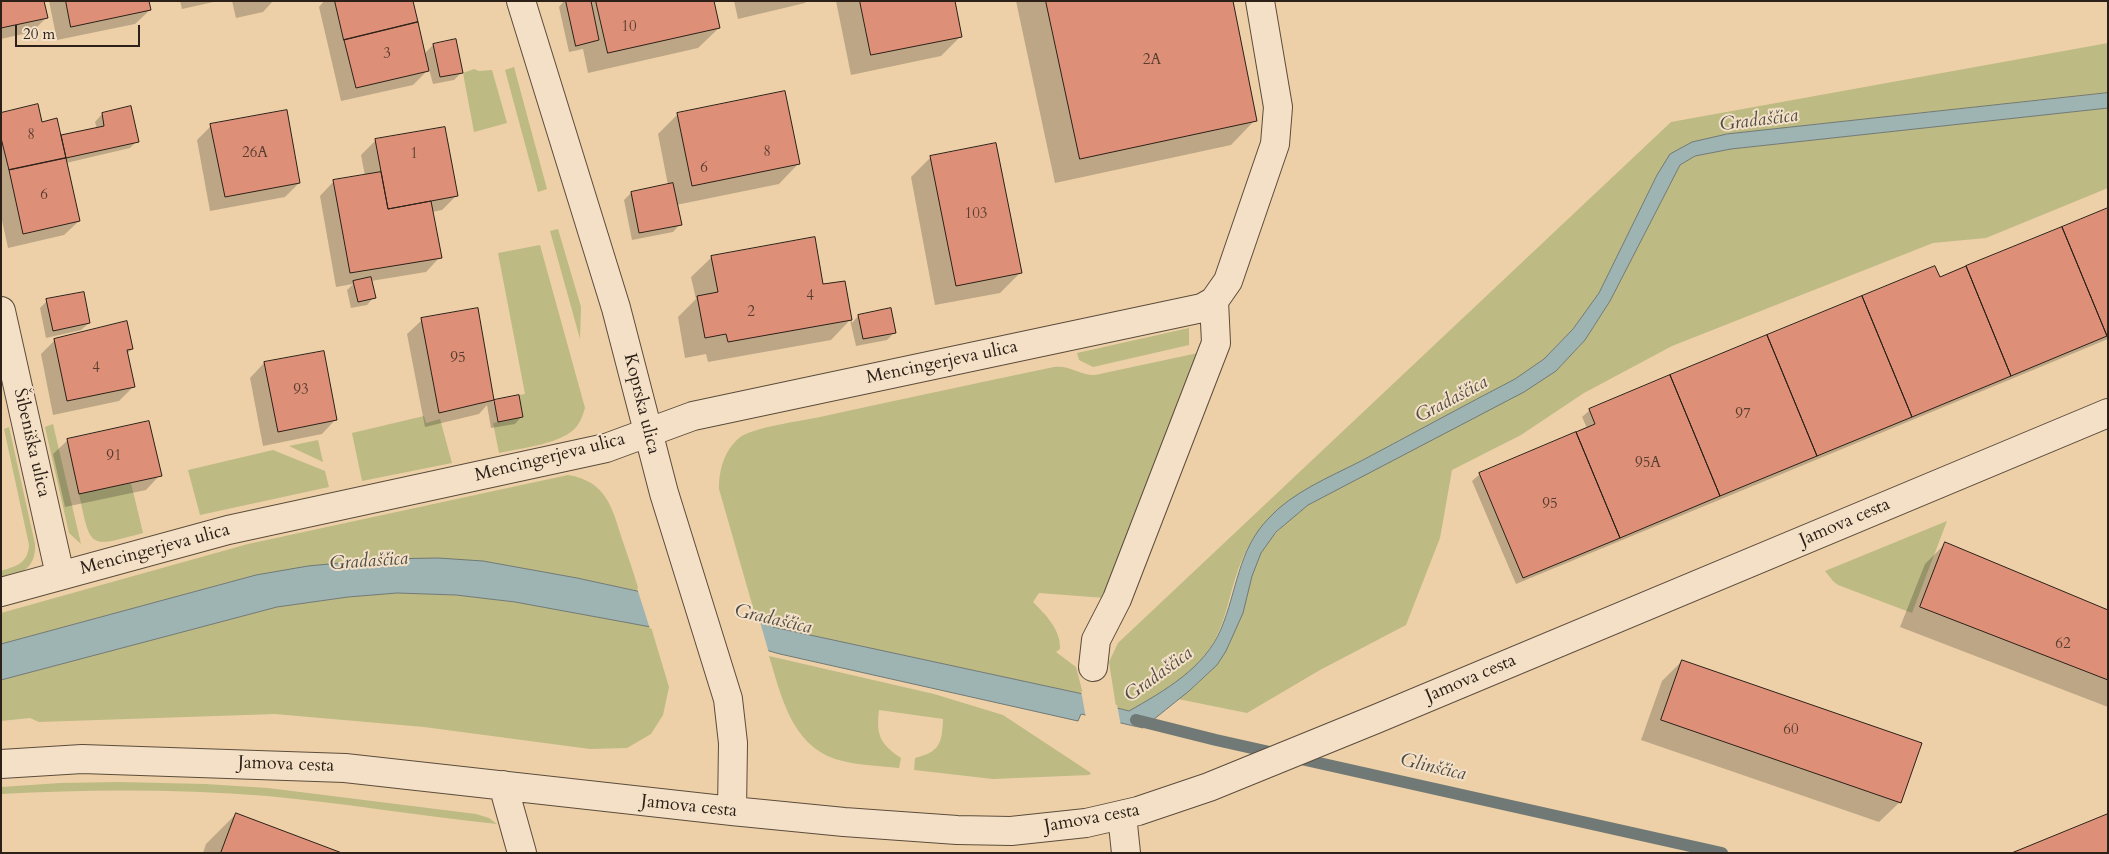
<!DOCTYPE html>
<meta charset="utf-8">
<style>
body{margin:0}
#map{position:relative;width:2109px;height:854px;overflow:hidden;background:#edd0a7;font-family:Cardo,serif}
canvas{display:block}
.frame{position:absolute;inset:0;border:2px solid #2c2018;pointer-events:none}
.scale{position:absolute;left:15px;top:25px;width:125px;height:22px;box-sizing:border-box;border:2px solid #2c2018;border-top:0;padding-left:6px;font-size:15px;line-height:18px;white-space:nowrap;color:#2c2018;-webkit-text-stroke:4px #f3e0c6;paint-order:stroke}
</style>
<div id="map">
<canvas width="2109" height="854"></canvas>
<div class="frame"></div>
<div class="scale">20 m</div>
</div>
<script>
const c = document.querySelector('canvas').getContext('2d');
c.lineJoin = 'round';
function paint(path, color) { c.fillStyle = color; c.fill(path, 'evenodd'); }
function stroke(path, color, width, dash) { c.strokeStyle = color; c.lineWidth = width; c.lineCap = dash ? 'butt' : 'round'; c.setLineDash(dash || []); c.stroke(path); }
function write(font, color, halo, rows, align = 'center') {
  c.font = font + ' Cardo,serif'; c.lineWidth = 4; c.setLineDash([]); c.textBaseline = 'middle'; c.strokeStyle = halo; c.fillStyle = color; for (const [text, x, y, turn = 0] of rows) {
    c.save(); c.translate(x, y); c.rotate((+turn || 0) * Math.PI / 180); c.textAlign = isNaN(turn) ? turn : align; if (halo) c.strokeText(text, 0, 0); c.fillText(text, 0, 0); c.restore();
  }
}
paint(new Path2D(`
 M 2108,43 L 2108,93 L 1727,134 L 1657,175 L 1599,293 L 1573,329 L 1544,359 L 1515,379 L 1308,489 C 1272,513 1254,528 1238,570 C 1229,595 1226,622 1212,645 C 1194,675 1159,695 1129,711 L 1116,707 L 1109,662 L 1118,643 L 1671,122 Z
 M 514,67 L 547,189 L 538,192 L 505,70 Z
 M 474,69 L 479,71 L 492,70 L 507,123 L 474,132 L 463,73 Z
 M 2108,108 L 2108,188 L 1986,238 L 1933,243 L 1672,346 L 1584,393 L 1521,435 L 1452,470 L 1440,538 L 1406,625 L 1320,670 L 1247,713 L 1178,699 C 1225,665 1231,644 1247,591 C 1251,579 1255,563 1262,551 C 1274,532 1290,519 1308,505 L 1556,371 L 1585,340 L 1610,301 L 1680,165 L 1695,156 L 1731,149 Z
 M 558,229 L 581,307 L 580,339 L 550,231 Z
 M 540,245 L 585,408 C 583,414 581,421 577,426 C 564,444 520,448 499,453 L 493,423 L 523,417 L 519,395 L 525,394 L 498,253 Z
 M 1189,328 L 1189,345 L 1093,367 L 1079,360 L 1077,353 Z
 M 1198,353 L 1105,598 L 1039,593 L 1033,602 C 1046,615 1061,630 1060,649 L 1056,652 L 1076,667 L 1083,694 L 773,627 L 766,619 L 756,618 L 719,489 C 719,470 724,451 739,438 C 753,427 801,421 820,417 C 898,400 976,383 1054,367 C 1070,365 1082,376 1095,375 Z
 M 424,416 L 426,423 L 440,419 L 452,463 L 362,481 L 352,433 Z
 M 53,424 L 81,544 L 69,533 L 45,427 Z
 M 9,427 L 35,544 C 36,568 22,574 1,580 L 1,571 C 17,566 28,563 29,545 L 4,429 Z
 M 318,440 L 323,462 L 289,446 Z
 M 273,450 L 325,471 L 329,487 L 200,515 L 188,470 Z
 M 568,475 C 606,481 612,507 622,539 C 628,556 634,574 639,591 L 577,578 L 483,561 L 256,575 L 1,644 L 1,613 L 248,544 Z
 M 131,483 L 143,533 C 88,548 91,549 79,494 Z
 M 1947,521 L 1912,613 L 1838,585 L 1833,581 L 1825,571 Z
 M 397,593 L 456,595 L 515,602 L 651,627 L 669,687 L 663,715 L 651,734 L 627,748 L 590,749 L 424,727 L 275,714 L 39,722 L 30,718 L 1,721 L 1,680 L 277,607 L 348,597 Z
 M 769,656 L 934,694 L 1003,715 L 1091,773 L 1089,775 L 993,779 L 914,770 L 915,758 C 940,752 942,743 943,719 L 879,710 C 876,735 880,744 901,758 L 899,768 C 878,766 855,765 835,759 C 791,744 781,695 769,656 Z
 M 119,782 L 205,784 L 268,788 L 476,814 L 489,818 L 497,824 C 420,816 344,803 267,796 C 178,789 90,789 1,794 L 1,787 L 60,783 Z`), '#bdba84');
const water = new Path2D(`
 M 2108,93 L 2108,108 L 1731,149 L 1695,156 L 1680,165 L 1610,301 L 1585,340 L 1556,371 L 1524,392 L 1308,505 L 1276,532 L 1261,553 L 1252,576 L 1243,613 L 1226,651 L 1217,665 L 1189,691 L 1143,728 L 1081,714 L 1078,721 L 780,654 L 651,618 L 651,627 L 515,602 L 456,595 L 397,593 L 348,597 L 277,607 L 1,680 L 1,644 L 256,575 L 308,566 L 382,559 L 438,558 L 483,561 L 577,578 L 766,619 L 773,627 L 1083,694 L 1083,699 L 1129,711 C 1164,691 1205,668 1221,629 C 1237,591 1238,550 1268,519 C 1292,492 1330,477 1361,461 C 1412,434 1463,406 1515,379 L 1544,359 L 1573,329 L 1599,293 L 1657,175 L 1670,154 L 1692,142 L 1727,134 Z`);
paint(water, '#9eb4b3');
stroke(water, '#707975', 1);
paint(new Path2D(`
 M 637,588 L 758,615 L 769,653 L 653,622 L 653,627 L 650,629 Z
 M 1081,691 L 1085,693 L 1086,697 L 1117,705 L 1121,726 L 1086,718 Z`), '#edd0a7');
paint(new Path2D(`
 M 1,1 L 47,17 L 32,32 L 1,39 Z
 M 49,1 L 148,1 L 150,10 L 135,24 L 57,40 Z
 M 180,1 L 218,1 L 182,9 Z
 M 232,1 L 273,1 L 263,12 L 236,18 Z
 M 324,1 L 412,1 L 424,54 L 433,45 L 461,73 L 454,80 L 433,84 L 429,69 L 413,85 L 341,101 L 319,7 Z
 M 564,1 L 713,1 L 719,28 L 698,48 L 588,73 L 583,49 L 569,52 L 559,7 Z
 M 734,1 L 807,1 L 805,3 L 738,19 Z
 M 836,1 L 954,1 L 961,36 L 941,56 L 851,75 Z
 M 1016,1 L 1232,1 L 1255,120 L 1231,145 L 1055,183 Z
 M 130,108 L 137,141 L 130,148 L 66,163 L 79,221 L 64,235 L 8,248 L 1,216 L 1,114 L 41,123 L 60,137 L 97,129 L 95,122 L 102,114 Z
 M 678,114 L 799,163 L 779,184 L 676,205 L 680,224 L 673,232 L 632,240 L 624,200 L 631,193 L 668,185 L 658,134 Z
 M 211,126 L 299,183 L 285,197 L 210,211 L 197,140 Z
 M 376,140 L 456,196 L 442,210 L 432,212 L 440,257 L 426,272 L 371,281 L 374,297 L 367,305 L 351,308 L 347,290 L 353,284 L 336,287 L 320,196 L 334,181 L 365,176 L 361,155 Z
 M 931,157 L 1020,273 L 1000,293 L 935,305 L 911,177 Z
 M 2108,209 L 2108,339 L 1516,584 L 1472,481 L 1480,474 L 1587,428 L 1582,417 L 1590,410 L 1939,279 Z
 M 712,257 L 822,286 L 844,282 L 852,323 L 858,316 L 895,332 L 887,340 L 856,346 L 850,320 L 831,340 L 708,362 L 706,354 L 685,358 L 678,317 L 696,299 L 691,277 Z
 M 47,301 L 89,323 L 81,330 L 46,338 L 40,308 Z
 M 477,310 L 493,402 L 518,397 L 522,416 L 515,424 L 491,428 L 487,405 L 479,414 L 425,427 L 407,334 L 422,320 Z
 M 127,323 L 132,349 L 127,354 L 134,386 L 119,401 L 53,415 L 41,354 L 55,340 Z
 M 264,363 L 336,419 L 322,434 L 263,446 L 250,378 Z
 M 68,440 L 160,475 L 146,490 L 65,507 L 53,454 Z
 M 1945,544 L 2108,611 L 2108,707 L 1900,627 L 1925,564 Z
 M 1682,661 L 1900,802 L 1879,822 L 1641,740 L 1662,681 Z
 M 236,814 L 339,853 L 203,853 L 206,844 Z`), '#0003');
stroke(new Path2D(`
 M 1136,720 L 1216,740 L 1722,853`), '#707975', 12);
const building = new Path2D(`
 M 1,1 L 44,1 L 48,18 L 1,28 Z
 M 66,1 L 149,1 L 151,10 L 71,27 Z
 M 335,1 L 413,1 L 418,22 L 344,40 Z
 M 566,1 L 591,1 L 599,40 L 576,46 Z
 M 596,1 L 714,1 L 720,28 L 608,53 Z
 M 860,1 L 955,1 L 962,37 L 871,55 Z
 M 1046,1 L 1233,1 L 1257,121 L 1080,159 Z
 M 418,22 L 429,71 L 356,88 L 344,40 Z
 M 456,39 L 463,73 L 440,77 L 433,44 Z
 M 785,91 L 800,164 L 692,186 L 677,113 Z
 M 38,104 L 42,122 L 57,118 L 66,158 L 9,170 L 1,138 L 1,113 Z
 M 131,106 L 139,142 L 66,158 L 61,135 L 104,126 L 102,113 Z
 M 287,110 L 300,183 L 225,197 L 210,124 Z
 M 445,127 L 458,196 L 388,209 L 375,139 Z
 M 996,143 L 1022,273 L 956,286 L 930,156 Z
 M 66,158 L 80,221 L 23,234 L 9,170 Z
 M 381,172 L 388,209 L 431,201 L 442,258 L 350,273 L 333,180 Z
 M 673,183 L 682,225 L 639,233 L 631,192 Z
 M 2108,208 L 2108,336 L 2107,336 L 2062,227 Z
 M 2062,227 L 2107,336 L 2011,376 L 1966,266 Z
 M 815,237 L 823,284 L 845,281 L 852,320 L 728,342 L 726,334 L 705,338 L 697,296 L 718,292 L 711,256 Z
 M 1935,266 L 1940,277 L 1966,266 L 2011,376 L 1912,417 L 1862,296 Z
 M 371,277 L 376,298 L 358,302 L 353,281 Z
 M 84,292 L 90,323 L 53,331 L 46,299 Z
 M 1862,296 L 1912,417 L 1817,456 L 1767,335 Z
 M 478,308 L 494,400 L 439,413 L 421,318 Z
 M 891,308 L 896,333 L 863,339 L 858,315 Z
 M 127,321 L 133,349 L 127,350 L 135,387 L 67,401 L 54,339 Z
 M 1767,335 L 1817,456 L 1720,496 L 1670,375 Z
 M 324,351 L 337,420 L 278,432 L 264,362 Z
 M 1670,375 L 1720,496 L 1620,538 L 1576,432 L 1595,424 L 1589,409 Z
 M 519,395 L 523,417 L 498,422 L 494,400 Z
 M 149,421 L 162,476 L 79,494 L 67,439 Z
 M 1576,432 L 1620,538 L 1523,578 L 1479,473 Z
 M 1945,542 L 2108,610 L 2108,680 L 1920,607 Z
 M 1682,660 L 1922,743 L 1901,803 L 1661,720 Z
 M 236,813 L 342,853 L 221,853 Z
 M 2108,814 L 2108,853 L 2012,853 Z`);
paint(building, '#dd9077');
stroke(building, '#2c2018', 1);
const minor = new Path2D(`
 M 521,1 L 616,308 L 664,493 L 728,699 L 733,743 L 732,811
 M 1,311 L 60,575
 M 1,592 L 228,530 L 606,448 L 693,416 L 1202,308 L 1214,301 L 1228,281 L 1275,144 L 1278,107 L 1260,1
 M 1093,667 L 1096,640 L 1117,599 L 1216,343 L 1214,301
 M 1,764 L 82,759 L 345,768 L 732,811 L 844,822 L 957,830 L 1011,831 L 1086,823 L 1138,811 L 1209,787 L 1376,719 L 2108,413
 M 503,785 L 522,853
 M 1122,815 L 1126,853`);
stroke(minor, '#5c4c3c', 30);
stroke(minor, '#f3e0c6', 28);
write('15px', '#583c30', null, [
 ["10",629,28],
 ["3",387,55],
 ["2A",1152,61],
 ["8",31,136],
 ["8",767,153],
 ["26A",255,154],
 ["1",414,155],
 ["6",704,169],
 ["6",44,196],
 ["103",976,215],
 ["4",810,297],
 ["2",751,313],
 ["95",458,359],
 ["4",96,369],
 ["93",301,391],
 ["97",1743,415],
 ["91",114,457],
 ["95A",1648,464],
 ["95",1550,505],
 ["62",2063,645],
 ["60",1791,731]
]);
write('18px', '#2c2018', '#f3e0c6', [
 ["Mencingerjeva ulica",942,363,-12],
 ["Koprska ulica",641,404,76],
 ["Šibeniška ulica",31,443,77],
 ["Mencingerjeva ulica",550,458,-14],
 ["Jamova cesta",1845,523,-23],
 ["Mencingerjeva ulica",155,550,-15],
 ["Jamova cesta",1471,679,-23],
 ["Jamova cesta",286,765,2],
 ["Jamova cesta",689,807,6],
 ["Jamova cesta",1092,819,-10]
]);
write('italic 19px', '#4e4c46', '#f3e0c6', [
 ["Gradaščica",1759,121,-7],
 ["Gradaščica",1452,400,-28],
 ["Gradaščica",369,562,-4],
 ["Gradaščica",773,620,13],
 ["Gradaščica",1159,675,-36],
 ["Glinščica",1433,768,13]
]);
</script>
